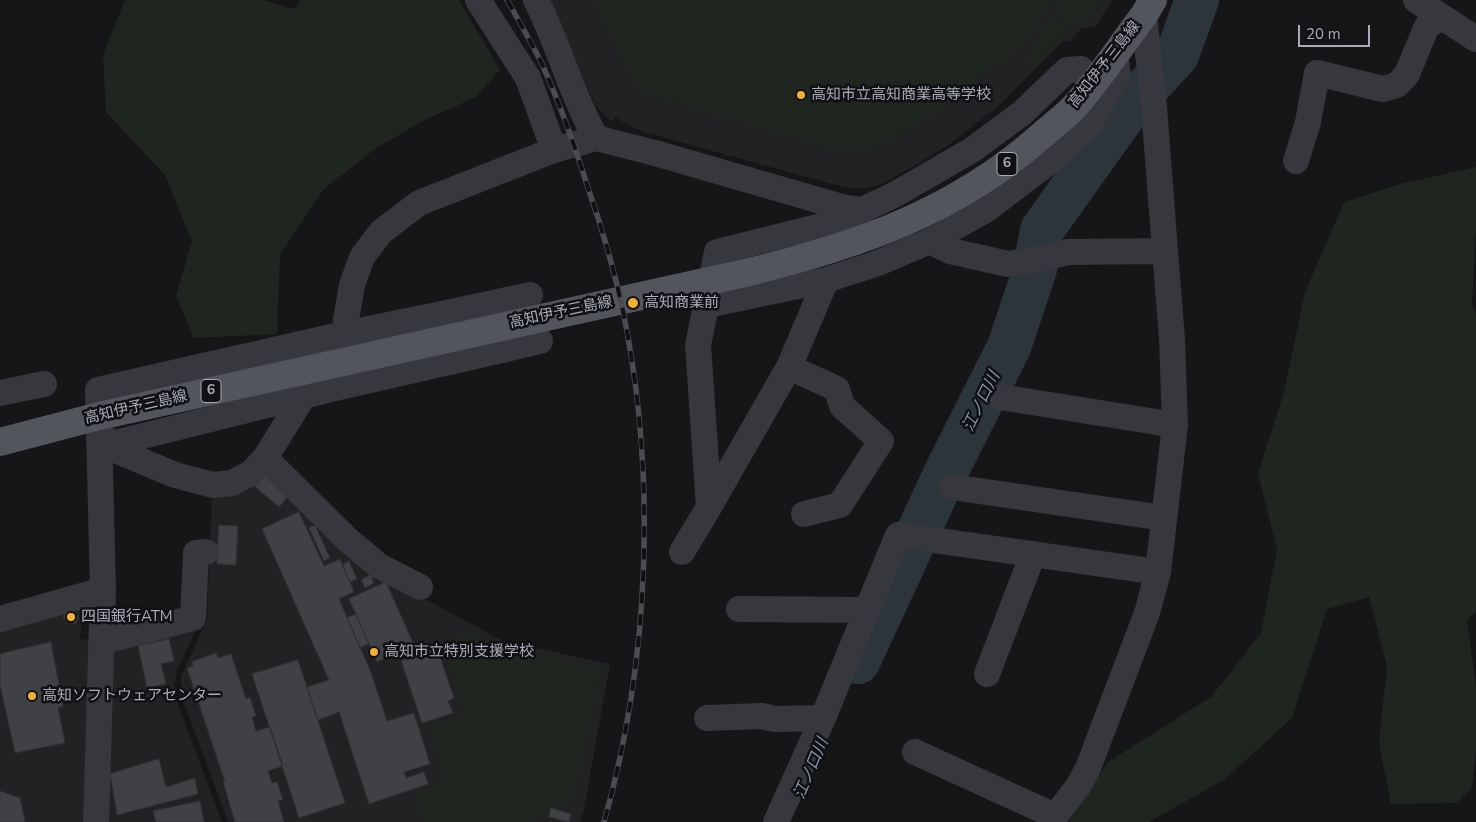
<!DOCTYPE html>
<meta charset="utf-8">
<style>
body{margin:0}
#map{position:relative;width:1476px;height:822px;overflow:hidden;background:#161618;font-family:"Nunito Sans",sans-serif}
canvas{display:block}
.scale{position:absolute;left:1298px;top:25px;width:72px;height:22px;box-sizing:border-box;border:2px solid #a8adb8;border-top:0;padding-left:6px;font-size:15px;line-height:18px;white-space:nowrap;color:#a8adb8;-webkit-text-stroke:4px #111113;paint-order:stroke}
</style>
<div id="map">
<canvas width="1476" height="822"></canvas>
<div class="scale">20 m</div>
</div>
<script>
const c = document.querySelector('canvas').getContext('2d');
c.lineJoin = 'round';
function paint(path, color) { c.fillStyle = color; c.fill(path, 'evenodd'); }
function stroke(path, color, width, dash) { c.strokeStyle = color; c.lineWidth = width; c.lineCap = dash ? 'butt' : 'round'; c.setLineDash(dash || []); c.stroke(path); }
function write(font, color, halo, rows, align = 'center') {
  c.font = font + ' "Nunito Sans","Noto Sans JP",sans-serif'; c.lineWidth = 5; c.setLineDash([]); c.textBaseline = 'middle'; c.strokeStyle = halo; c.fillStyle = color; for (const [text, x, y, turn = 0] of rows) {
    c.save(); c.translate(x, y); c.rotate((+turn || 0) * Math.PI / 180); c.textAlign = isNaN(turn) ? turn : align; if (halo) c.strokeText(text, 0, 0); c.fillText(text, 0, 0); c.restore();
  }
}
paint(new Path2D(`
 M 547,0 L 1112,0 L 1096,26 L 1081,28 L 1071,41 L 1062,42 L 1003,102 L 950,144 L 905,171 L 881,184 L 872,187 L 857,189 L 832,184 L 648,133 L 629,126 L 616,117 L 611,122 L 595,105 L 560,26 Z
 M 266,471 L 371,570 L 503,641 L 610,664 L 584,809 L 580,822 L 228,822 L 181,695 L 181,676 L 207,620 L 212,495 Z
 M 76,607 L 82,612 L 80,639 L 131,644 L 196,630 L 177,670 L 173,691 L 222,822 L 0,822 L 0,629 Z`), '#222225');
paint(new Path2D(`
 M 125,0 L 262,0 L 295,9 L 301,0 L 459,0 L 500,70 L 476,97 L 427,119 L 376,148 L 324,189 L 280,255 L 277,334 L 194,338 L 176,296 L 192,241 L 165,175 L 106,112 L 103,55 Z
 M 592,0 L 1053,0 L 1035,29 L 1004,60 L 928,119 L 886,143 L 861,150 L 837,150 L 654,97 L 640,90 L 634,83 Z
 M 1059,0 L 1101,0 L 1090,17 L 1073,25 L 1038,62 L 1032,63 L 1026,61 L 1040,32 L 1051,18 L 1059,19 L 1062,16 L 1057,7 Z
 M 1476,167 L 1476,227 L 1472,305 L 1476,315 L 1476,612 L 1467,620 L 1476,686 L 1476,750 L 1472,788 L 1456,803 L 1391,804 L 1379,744 L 1387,666 L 1369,597 L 1327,609 L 1292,718 L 1225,779 L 1149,822 L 1069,822 L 1090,788 L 1108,762 L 1211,697 L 1261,633 L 1277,549 L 1258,473 L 1284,392 L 1305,292 L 1344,202 L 1400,184 Z
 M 470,630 L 501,646 L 603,668 L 571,803 L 531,822 L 424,822 L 414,793 L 445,781 L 429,728 L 465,714 L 443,644 Z`), '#1e261f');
stroke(new Path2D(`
 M 858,662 L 946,472 L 1009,347 L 1035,269 L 1042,230 L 1131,105 L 1177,55 L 1197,0`), '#2c353c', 44);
const building = new Path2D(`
 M 267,473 L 291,493 L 279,507 L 255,487 Z
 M 299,512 L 324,566 L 340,559 L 354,592 L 339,599 L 370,670 L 387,721 L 414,713 L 430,764 L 404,772 L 406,778 L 424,772 L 428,784 L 369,804 L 339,712 L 318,720 L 307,687 L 329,680 L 262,529 Z
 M 219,525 L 238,526 L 236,565 L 217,564 Z
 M 315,525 L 330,558 L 324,561 L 309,528 Z
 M 349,561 L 357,579 L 350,582 L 342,565 Z
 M 371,575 L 374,583 L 365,588 L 361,580 Z
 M 386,582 L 414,645 L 377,662 L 349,599 Z
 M 67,611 L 79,617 L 75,624 L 63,618 Z
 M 356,614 L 369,644 L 360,648 L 347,618 Z
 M 169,639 L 174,661 L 161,664 L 166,684 L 147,688 L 138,646 Z
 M 51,642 L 63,706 L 58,708 L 65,743 L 15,753 L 0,685 L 0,654 Z
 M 437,648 L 454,698 L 448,701 L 453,713 L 422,723 L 401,661 Z
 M 408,649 L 411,656 L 406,659 L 403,652 Z
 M 216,653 L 218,658 L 231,654 L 246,699 L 250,697 L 256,716 L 252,717 L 256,731 L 270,727 L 283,766 L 268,771 L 272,783 L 277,782 L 283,800 L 278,801 L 284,822 L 235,822 L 223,782 L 225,782 L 187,668 L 193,666 L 192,662 Z
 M 298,660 L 345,803 L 299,818 L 252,674 Z
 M 159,759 L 166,787 L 195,778 L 198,794 L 117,815 L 110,774 Z
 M 0,791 L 20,798 L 25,822 L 0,822 Z
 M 200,801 L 204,822 L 156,822 L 153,811 Z
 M 551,808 L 571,814 L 569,822 L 549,817 Z`);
paint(building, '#404145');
stroke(building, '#303034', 1);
stroke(new Path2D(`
 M 478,0 L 528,78 L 554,150
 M 536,0 C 559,45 571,94 596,138 L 655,153 L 842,207 L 863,210
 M 1416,0 L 1476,39
 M 1296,161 L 1308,122 L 1317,73 L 1383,89 L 1397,85 L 1407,74 L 1427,26 L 1442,17
 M 930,241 L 950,251 L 1008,264 L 1045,258 L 1068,252 L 1165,251
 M 707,305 L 826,280 L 878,263 L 930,241 L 986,210 L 1053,159 L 1090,124 L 1118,75 L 1115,53
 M 447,313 L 530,295
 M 458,360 L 540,341
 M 789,367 L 837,389 L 842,406 L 881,441 L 840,505 L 804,514
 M 0,393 L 44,384
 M 1000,397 L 1175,425
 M 104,437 L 120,452 L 175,475 L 213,485 L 232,483 L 251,473 L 265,458 L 303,397
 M 111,444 L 340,387 L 458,360 L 447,313 L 349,333
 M 265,458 L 348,540 L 379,566 L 420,587
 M 952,487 L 1164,518
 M 709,507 L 698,345 L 717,252 L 837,222 L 894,195 L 972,150 L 1022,113 L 1067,70 L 1081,69 L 1091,85
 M 682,552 L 709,507 L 789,367 L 826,280
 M 739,609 L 868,610
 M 0,619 L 103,590
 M 101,642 L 193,618 L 196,553 L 206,552
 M 987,674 L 1033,554
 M 707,718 L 762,716 L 775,719 L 823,718
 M 915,752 L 1055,816
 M 96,822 L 103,590 L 98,390 L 349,333 L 346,320 L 352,285 L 362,257 L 381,232 L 419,203 L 554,150 L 596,138
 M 776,822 L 823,718 L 898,535 L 1158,572
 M 1051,822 L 1079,785 L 1088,768 L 1147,613 L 1158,572 L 1175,425 L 1172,339 L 1165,251 L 1154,107 L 1144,15`), '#37383d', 26);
stroke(new Path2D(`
 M 0,442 L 99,416 L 745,273 C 856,246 954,213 1041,136 C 1052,126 1065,117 1075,106 C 1099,79 1122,44 1144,15 L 1153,0`), '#53555c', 28);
const rail = new Path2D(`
 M 507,0 C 519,21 531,42 542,64 C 560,104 575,146 588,188 C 602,228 614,269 623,311 C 657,476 650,660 604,822`);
stroke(rail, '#4a4c52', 5.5);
stroke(rail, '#111113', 4, [11]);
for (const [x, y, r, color] of [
 [801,95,5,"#f2b134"],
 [633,303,6,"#f2b134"],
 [71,617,5,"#f2b134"],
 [374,652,5,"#f2b134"],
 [32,696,5,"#f2b134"]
]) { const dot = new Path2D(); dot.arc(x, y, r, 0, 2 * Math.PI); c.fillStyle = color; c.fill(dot); stroke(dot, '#111113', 2); }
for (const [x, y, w] of [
 [1007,164,20],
 [211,391,20]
]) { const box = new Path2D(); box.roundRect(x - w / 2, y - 11.5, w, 23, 4); c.fillStyle = '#111113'; c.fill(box); stroke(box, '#a8adb8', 1); }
write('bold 14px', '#a8adb8', null, [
 ["6",1007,164],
 ["6",211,391]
]);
write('15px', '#a8adb8', '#111113', [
 ["高知伊予三島線",1105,65,-52],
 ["高知伊予三島線",561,313,-12],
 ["高知伊予三島線",136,408,-13]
]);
write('15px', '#a8adb8', '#111113', [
 ["高知市立高知商業高等学校",811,95],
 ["高知商業前",644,303],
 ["四国銀行ATM",81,617],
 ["高知市立特別支援学校",384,652],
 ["高知ソフトウェアセンター",42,696]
], 'left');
write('italic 16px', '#7f9bb3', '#111113', [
 ["江ノ口川",982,402,-64],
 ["江ノ口川",812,769,-67]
]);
</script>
